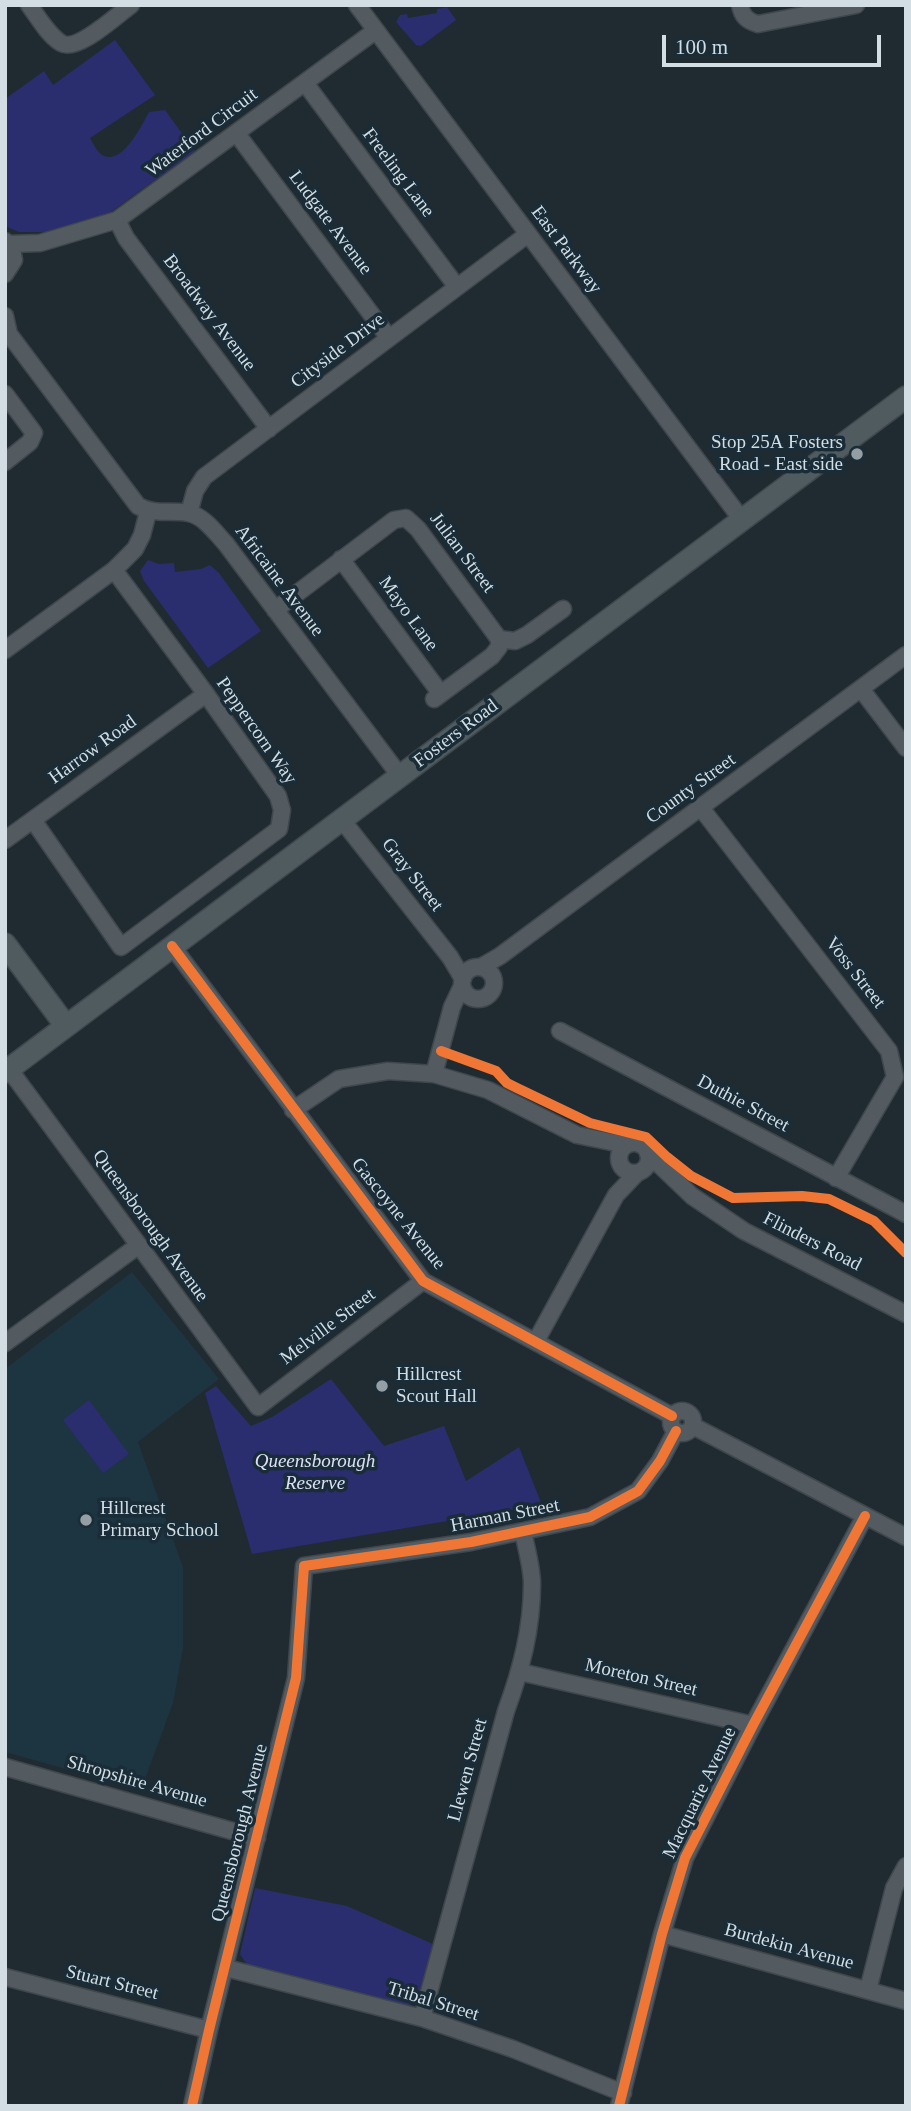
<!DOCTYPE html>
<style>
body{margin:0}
#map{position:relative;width:911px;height:2111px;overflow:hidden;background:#202b31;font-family:Georgia,serif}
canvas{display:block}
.frame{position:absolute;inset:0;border:7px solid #d2dde4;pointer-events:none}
.scale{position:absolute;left:662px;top:35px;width:219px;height:32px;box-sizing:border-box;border:4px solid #d2dde4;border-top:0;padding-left:9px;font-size:21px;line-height:24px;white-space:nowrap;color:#d2dde4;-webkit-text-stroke:5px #1a2c37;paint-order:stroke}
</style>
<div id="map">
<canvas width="911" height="2111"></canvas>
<div class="frame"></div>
<div class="scale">100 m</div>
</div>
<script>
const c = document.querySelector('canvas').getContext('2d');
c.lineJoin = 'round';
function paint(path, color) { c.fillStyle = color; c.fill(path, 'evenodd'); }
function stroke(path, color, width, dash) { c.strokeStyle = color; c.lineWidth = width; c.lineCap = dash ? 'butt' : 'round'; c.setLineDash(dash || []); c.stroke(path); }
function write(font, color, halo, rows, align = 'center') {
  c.font = font + ' Georgia,serif'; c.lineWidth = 7; c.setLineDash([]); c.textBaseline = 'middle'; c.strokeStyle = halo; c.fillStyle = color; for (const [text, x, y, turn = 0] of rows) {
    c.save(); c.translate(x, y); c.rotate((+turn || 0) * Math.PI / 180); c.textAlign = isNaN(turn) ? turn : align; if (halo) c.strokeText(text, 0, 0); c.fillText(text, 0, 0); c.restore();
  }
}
paint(new Path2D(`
 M 132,1272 L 219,1379 L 138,1442 L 183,1567 L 183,1648 L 173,1703 L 141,1790 L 5,1752 L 5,1369 Z`), '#1d3441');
paint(new Path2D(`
 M 447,7 L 456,20 L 421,46 L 416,45 L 396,22 L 400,15 L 407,14 L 408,18 L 437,13 L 437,9 Z
 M 115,40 L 155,95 L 90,138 C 93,143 98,154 104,156 C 123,164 142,125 149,112 L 165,110 L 195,151 L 108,214 L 46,232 L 19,232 L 5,226 L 5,99 L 44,71 L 53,85 Z
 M 148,560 L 159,564 L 174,563 L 175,572 L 201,569 L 210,565 L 219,573 L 261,631 L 208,668 L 144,581 L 140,571 Z
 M 331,1379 L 384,1446 L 444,1426 L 466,1481 L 519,1447 L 542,1505 L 252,1554 L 205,1393 L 216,1386 L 251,1426 L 272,1417 Z
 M 89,1400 L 129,1454 L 103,1473 L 63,1420 Z
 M 255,1888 L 347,1906 L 433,1944 L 420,1999 L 409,2006 L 247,1965 L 240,1954 Z`), '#2a2d6e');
const street = new Path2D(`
 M 29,5 C 38,17 48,35 61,43 C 77,53 117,15 131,5
 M 357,5 L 742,520
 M 740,5 C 742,16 747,21 758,24 L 856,5
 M 305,83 L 457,287
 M 237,134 L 389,338
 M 117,220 L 126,238 L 269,429
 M 5,241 L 12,249 L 14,260 L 5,274
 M 9,244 L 40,243 L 117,220 L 375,31
 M 5,316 L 9,334 L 138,506 C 155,515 170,510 188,513 C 204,516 215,532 226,544 L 400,776
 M 5,394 L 34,433 L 30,442 L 5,462
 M 189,513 L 195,491 L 204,477 L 528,234
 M 341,559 L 441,694
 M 275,610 L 394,520 L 406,518 L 418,529 L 499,639 L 499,647 L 492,656 L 434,699
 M 499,639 L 515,641 L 527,635 L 563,609
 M 5,650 L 114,570 L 135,549 L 142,535 L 148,512
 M 861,689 L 906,748
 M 701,808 L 889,1051 L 895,1077 L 836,1178
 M 33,820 L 121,947 L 279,829 L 282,810 L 278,796 L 206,694 L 114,570
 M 342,820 L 450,957 L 463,979
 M 5,840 L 206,694
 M 172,946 L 423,1281 L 672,1416
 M 481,967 L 500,956 L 906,655
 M462 983a16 16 0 1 1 32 0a16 16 0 1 1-32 0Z
 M 560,1031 L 906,1214
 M 9,1069 L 258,1407 L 423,1281
 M 434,1074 L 452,1007 L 462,986
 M 293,1110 L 339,1079 L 388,1071 L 434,1074 L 488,1090 L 577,1135 L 626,1145
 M619 1158a15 15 0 1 1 30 0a15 15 0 1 1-30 0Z
 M 648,1154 L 692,1196 L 744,1231 L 906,1314
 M 536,1341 L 616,1195 L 637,1173
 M 5,1343 L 139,1245
 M671 1422a11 11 0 1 1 22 0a11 11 0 1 1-22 0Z
 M 693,1426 L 906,1537
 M 520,1672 L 753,1725
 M 5,1767 L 257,1838
 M 662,1934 L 906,2001
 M 226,1968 L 422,2018 L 513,2049 L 623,2093
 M 5,1977 L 209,2030
 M 868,1990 L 894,1888 L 906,1866
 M 422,2018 L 506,1711 C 521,1670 532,1629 532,1584 C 532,1567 526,1548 523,1531
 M 192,2106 L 209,2030 L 296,1678 L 304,1566 L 471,1542 L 590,1517 L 638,1491 L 660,1461 L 676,1431
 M 619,2106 L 662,1934 L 685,1858 L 753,1725 L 865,1516`);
const secondary = new Path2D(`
 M 5,944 L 66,1026
 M 5,1072 L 906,397`);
stroke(street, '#3f474d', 19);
stroke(secondary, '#3f474d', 24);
stroke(street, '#535b60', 16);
stroke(secondary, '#505b60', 21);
stroke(new Path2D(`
 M 172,946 L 423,1281 L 672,1416
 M 441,1051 L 496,1071 L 507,1083 L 517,1088 L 590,1123 L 646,1137 L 667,1157 L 691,1176 L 733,1198 L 802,1196 L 829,1199 L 874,1221 L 906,1253
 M 192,2106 L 209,2030 L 296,1678 L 304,1566 L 471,1542 L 590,1517 L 638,1491 L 660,1461 L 676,1431
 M 619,2106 L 662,1934 L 685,1858 L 753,1725 L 865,1516`), '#f07635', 10);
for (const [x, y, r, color] of [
 [857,454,7,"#949fa5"],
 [382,1386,7,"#949fa5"],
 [86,1520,7,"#949fa5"]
]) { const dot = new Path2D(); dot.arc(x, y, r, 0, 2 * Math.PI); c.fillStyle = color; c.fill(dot); stroke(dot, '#1a2c37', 2.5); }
write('19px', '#d2dde4', '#1a2c37', [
 ["Waterford Circuit",202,133,-37],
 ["Freeling Lane",398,173,53],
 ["Ludgate Avenue",330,223,53],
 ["East Parkway",566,250,53],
 ["Broadway Avenue",209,313,53],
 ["Cityside Drive",338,351,-37],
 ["Julian Street",462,553,53],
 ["Africaine Avenue",279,581,53],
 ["Mayo Lane",408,614,54],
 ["Peppercorn Way",256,731,55],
 ["Fosters Road",456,734,-37],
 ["Harrow Road",93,750,-36],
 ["County Street",691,789,-36],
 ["Gray Street",412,875,52],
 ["Voss Street",855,973,52],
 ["Duthie Street",743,1104,28],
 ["Gascoyne Avenue",398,1214,51],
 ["Queensborough Avenue",150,1226,54],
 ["Flinders Road",812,1242,27],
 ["Melville Street",328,1327,-37],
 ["Harman Street",505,1516,-11],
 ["Moreton Street",641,1678,13],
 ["Llewen Street",468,1770,-75],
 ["Shropshire Avenue",137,1782,16],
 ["Macquarie Avenue",700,1793,-64],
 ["Queensborough Avenue",240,1833,-76],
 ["Burdekin Avenue",789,1947,15],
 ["Stuart Street",112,1983,14],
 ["Tribal Street",433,2002,17]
]);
write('19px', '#d2dde4', '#1a2c37', [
 ["Stop 25A Fosters",843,443,"right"],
 ["Road - East side",843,465,"right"],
 ["Hillcrest",396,1375],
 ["Scout Hall",396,1397],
 ["Hillcrest",100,1509],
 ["Primary School",100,1531]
], 'left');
write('italic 19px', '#dce0f7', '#1a2c37', [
 ["Queensborough",315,1462],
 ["Reserve",315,1484]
]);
</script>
